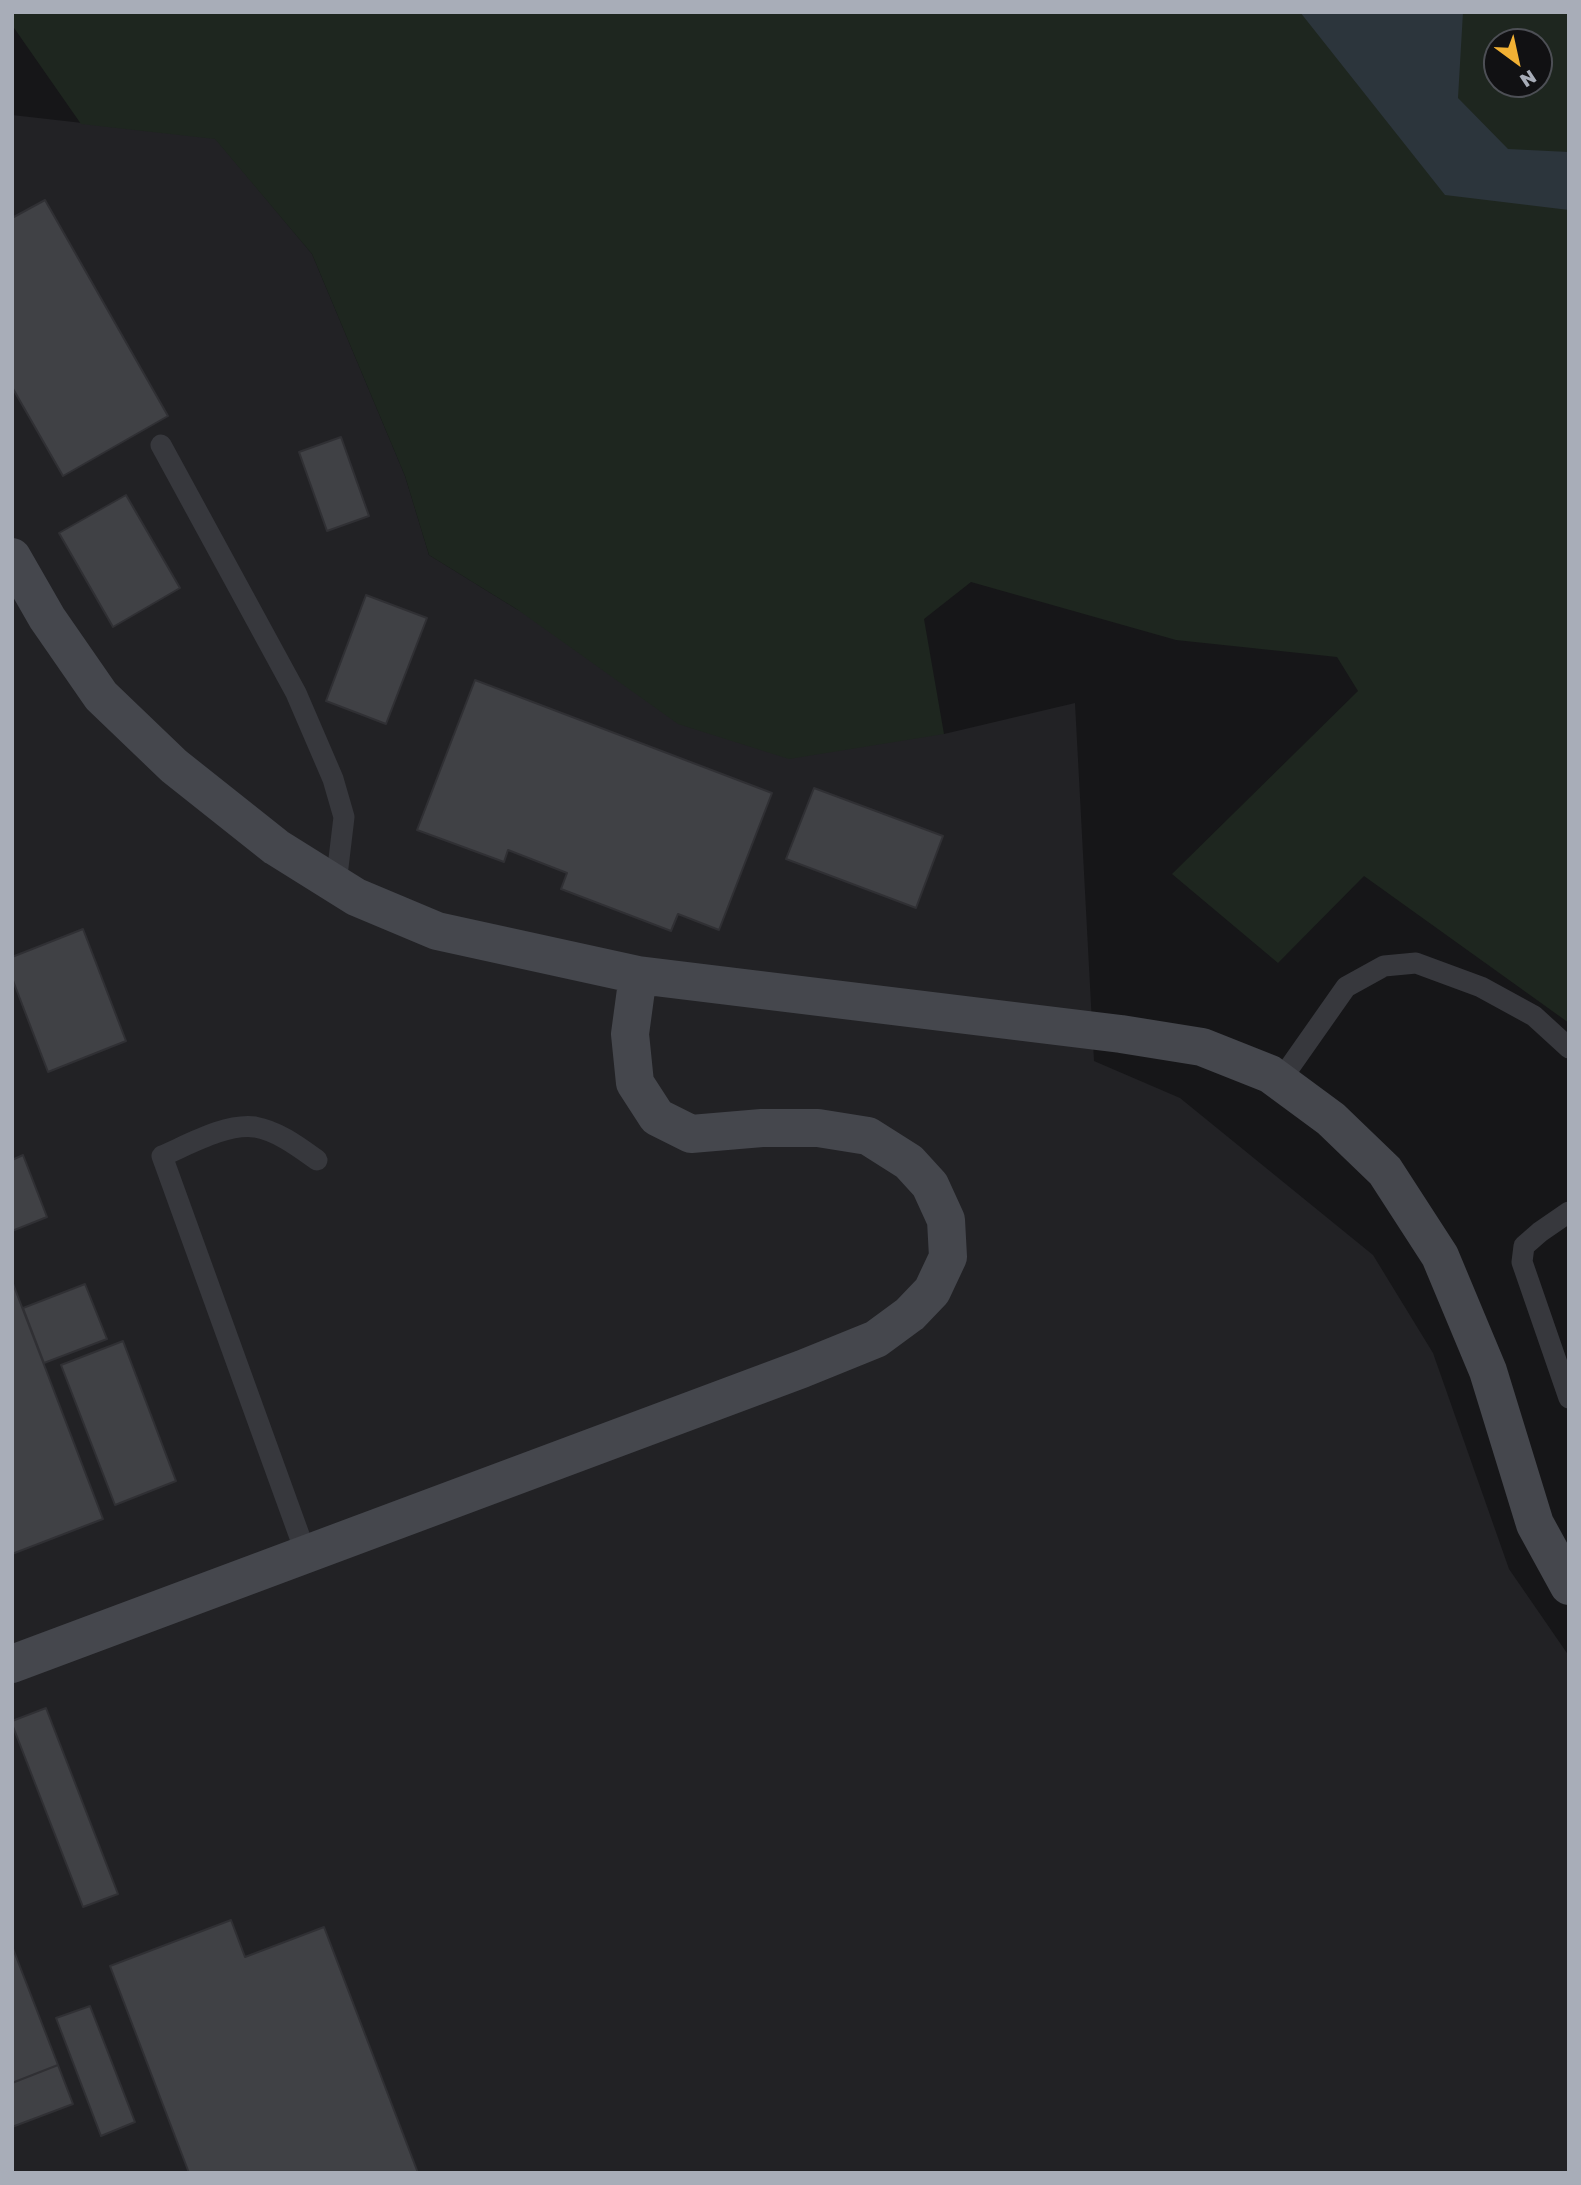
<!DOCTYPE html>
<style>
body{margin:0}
#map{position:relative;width:1581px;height:2185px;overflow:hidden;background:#161618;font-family:"Golos Text",sans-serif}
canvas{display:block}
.frame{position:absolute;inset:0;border:14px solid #a8adb8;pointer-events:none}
.north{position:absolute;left:1483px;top:28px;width:70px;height:70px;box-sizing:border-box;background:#111113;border:2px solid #4d4f55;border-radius:50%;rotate:147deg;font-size:19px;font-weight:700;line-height:28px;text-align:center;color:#a8adb8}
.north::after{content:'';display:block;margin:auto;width:24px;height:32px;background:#f2b134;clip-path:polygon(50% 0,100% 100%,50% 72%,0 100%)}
</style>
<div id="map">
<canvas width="1581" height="2185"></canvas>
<div class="frame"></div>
<div class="north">N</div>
</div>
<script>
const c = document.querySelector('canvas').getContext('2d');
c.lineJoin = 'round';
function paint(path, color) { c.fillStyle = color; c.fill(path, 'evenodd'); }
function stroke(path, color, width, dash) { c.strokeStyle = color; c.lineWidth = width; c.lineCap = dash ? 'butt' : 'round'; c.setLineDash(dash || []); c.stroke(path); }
paint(new Path2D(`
 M 12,115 L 215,138 L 312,254 L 405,476 L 429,555 L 518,610 L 944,734 L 1075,703 L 1094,1061 L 1180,1098 L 1373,1255 L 1433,1353 L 1509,1569 L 1569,1656 L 1569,2173 L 12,2173 Z`), '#222225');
paint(new Path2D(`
 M 12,12 L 1569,12 L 1569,1023 L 1364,876 L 1278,963 L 1172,874 L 1358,691 L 1337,657 L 1176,640 L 971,582 L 924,619 L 944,734 L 789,759 L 678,724 L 518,610 L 429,555 L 405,476 L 312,254 L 215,139 L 81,124 L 12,25 ZM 1497,42 L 1539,42 L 1539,84 L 1497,84 Z`), '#1e261f');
paint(new Path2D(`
 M 1300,12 L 1463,12 L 1458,98 L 1508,149 L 1569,152 L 1569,210 L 1445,195 Z`), '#2c353c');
const building = new Path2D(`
 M 45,200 L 168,416 L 63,476 L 12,387 L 12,218 Z
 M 341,437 L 369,516 L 327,531 L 299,452 Z
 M 126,495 L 180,588 L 113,627 L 59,533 Z
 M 366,595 L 427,618 L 386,724 L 326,701 Z
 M 475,680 L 772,793 L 719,930 L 678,914 L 671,931 L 561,889 L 567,873 L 508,850 L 504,862 L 417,830 Z
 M 814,788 L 943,836 L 916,908 L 786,859 Z
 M 83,929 L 126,1041 L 48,1072 L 12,978 L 12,957 Z
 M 23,1155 L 47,1217 L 12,1231 L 12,1160 Z
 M 12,1281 L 103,1519 L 12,1554 Z
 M 85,1284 L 107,1339 L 44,1363 L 23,1308 Z
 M 123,1341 L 176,1481 L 115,1505 L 61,1365 Z
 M 46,1708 L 118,1894 L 83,1907 L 12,1724 L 12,1721 Z
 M 231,1920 L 245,1957 L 324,1927 L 418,2173 L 189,2173 L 110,1966 Z
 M 12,1946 L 58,2065 L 12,2083 Z
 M 90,2006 L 135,2122 L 101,2136 L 56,2018 Z
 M 58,2065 L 73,2104 L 12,2127 L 12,2083 Z`);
paint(building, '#404145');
stroke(building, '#303034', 2);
stroke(new Path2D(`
 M 161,445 L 296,693 L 333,779 L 344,817 L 336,884
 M 1280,1081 L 1346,987 L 1384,966 L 1416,963 L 1481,987 L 1534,1016 L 1569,1048
 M 1569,1212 L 1540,1232 L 1524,1246 L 1522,1262 L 1569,1398
 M 306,1554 L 162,1156 C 188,1145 226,1123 255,1127 C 278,1131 299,1147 317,1160`), '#37383d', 21);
stroke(new Path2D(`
 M 12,557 L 47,618 L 101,696 L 174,766 L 276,847 L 356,897 L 437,931 L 638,975 L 1121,1034 L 1202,1047 L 1270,1074 L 1331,1119 L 1385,1171 L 1440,1256 L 1488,1371 L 1535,1524 L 1569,1586
 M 12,1664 L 802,1369 L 876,1339 L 910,1314 L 932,1291 L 948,1257 L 946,1220 L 930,1185 L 909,1162 L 868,1136 L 818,1128 L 762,1128 L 691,1134 L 657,1117 L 635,1083 L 630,1034 L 638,975`), '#45474d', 38);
</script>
